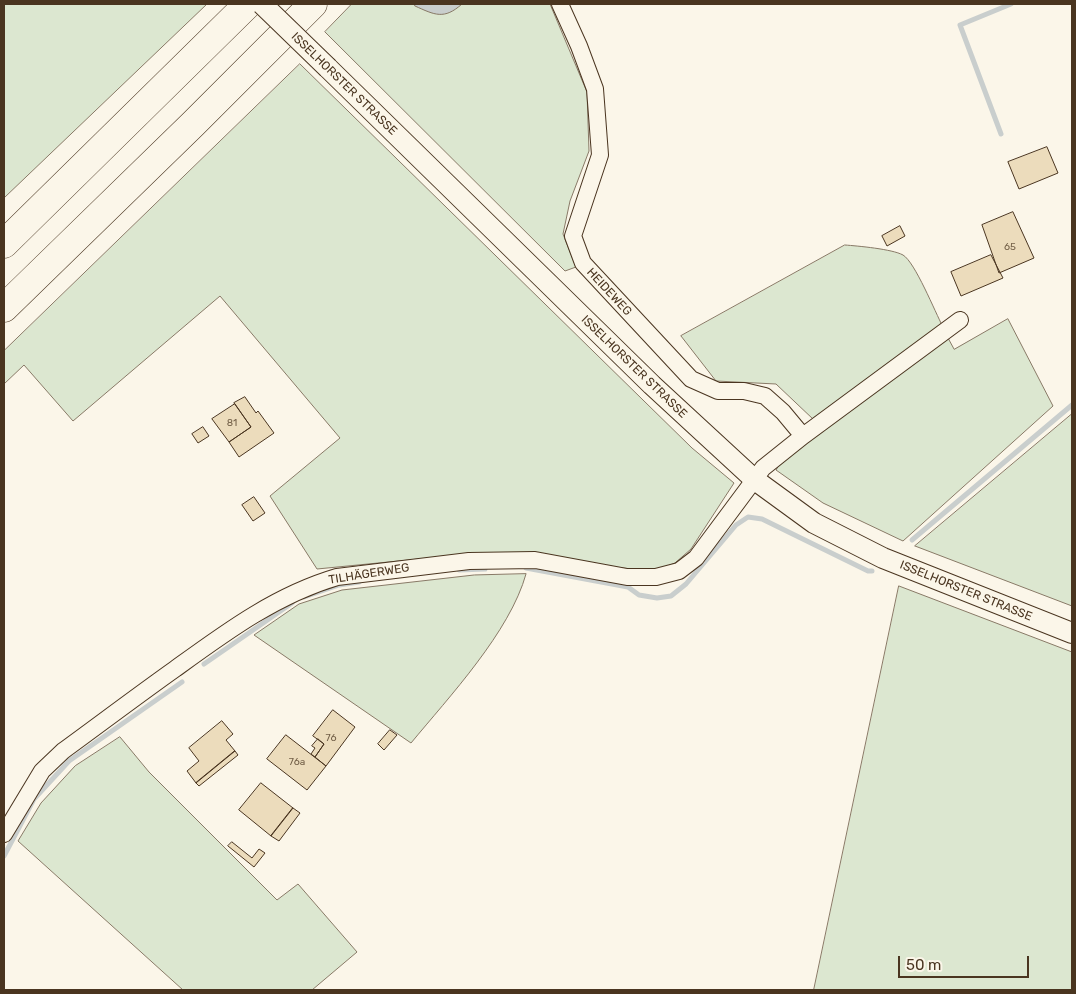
<!DOCTYPE html>
<meta charset="utf-8">
<style>
body{margin:0}
#map{position:relative;width:1076px;height:994px;overflow:hidden;background:#fbf6e9;font-family:Rubik,sans-serif}
canvas{display:block}
.frame{position:absolute;inset:0;border:5px solid #4a3520;pointer-events:none}
.scale{position:absolute;left:898px;top:956px;width:131px;height:22px;box-sizing:border-box;border:2px solid #4a3520;border-top:0;padding-left:6px;font-size:15px;line-height:18px;white-space:nowrap;color:#4a3520;-webkit-text-stroke:4px #fbf6e9;paint-order:stroke}
</style>
<div id="map">
<canvas width="1076" height="994"></canvas>
<div class="frame"></div>
<div class="scale">50 m</div>
</div>
<script>
const c = document.querySelector('canvas').getContext('2d');
c.lineJoin = 'round';
function paint(path, color) { c.fillStyle = color; c.fill(path, 'evenodd'); }
function stroke(path, color, width, dash) { c.strokeStyle = color; c.lineWidth = width; c.lineCap = dash ? 'butt' : 'round'; c.setLineDash(dash || []); c.stroke(path); }
function write(font, color, halo, rows, align = 'center') {
  c.font = font + ' Rubik,sans-serif'; c.lineWidth = 4; c.setLineDash([]); c.textBaseline = 'middle'; c.strokeStyle = halo; c.fillStyle = color; for (const [text, x, y, turn = 0] of rows) {
    c.save(); c.translate(x, y); c.rotate((+turn || 0) * Math.PI / 180); c.textAlign = isNaN(turn) ? turn : align; if (halo) c.strokeText(text, 0, 0); c.fillText(text, 0, 0); c.restore();
  }
}
const green = new Path2D(`
 M 4,4 L 207,4 L 4,198 Z
 M 352,4 L 550,4 L 587,92 L 589,151 L 570,201 L 563,234 L 576,267 L 565,271 L 325,32 Z
 M 300,64 L 692,448 L 734,483 L 691,549 L 675,563 L 655,571 L 470,554 L 317,569 L 270,496 L 340,438 L 220,296 L 73,421 L 24,365 L 4,384 L 4,351 Z
 M 845,245 C 858,246 892,249 903,255 C 915,262 935,312 943,327 L 814,420 L 776,384 L 716,381 L 681,336 Z
 M 1008,319 L 1053,406 L 903,541 L 823,503 L 776,470 L 785,455 L 948,338 L 954,349 Z
 M 1072,414 L 1072,606 L 915,546 Z
 M 526,574 C 510,632 449,697 411,743 L 254,635 L 299,604 L 342,590 L 474,575 Z
 M 899,586 L 1072,652 L 1072,990 L 814,990 Z
 M 120,737 L 149,772 L 277,900 L 298,884 L 357,952 L 312,990 L 183,990 L 18,841 L 41,803 L 75,766 Z`);
paint(green, '#dce7d0');
stroke(green, '#887966', 1);
const water = new Path2D(`
 M 415,4 L 462,4 C 444,20 435,15 415,6 Z`);
paint(water, '#c9cecd');
stroke(water, '#887966', 1);
stroke(new Path2D(`
 M 1001,134 L 960,25 L 1011,4
 M 912,540 L 1072,405
 M 526,568 L 628,587 L 639,595 L 657,598 L 671,596 L 686,584 L 736,525 L 748,517 L 762,519 L 868,571 L 872,571
 M 459,570 L 485,569
 M 304,597 L 339,585 L 359,582
 M 204,664 L 292,603
 M 4,856 L 34,799 L 69,761 L 182,682`), '#c9cecd', 5);
const building = new Path2D(`
 M 1047,147 L 1058,173 L 1019,189 L 1008,162 Z
 M 1013,212 L 1034,258 L 999,273 L 982,225 Z
 M 900,226 L 905,236 L 887,246 L 882,236 Z
 M 991,255 L 1003,278 L 961,296 L 951,272 Z
 M 245,397 L 256,413 L 258,411 L 274,433 L 239,457 L 229,442 L 251,427 L 234,403 Z
 M 235,404 L 251,427 L 229,442 L 212,419 Z
 M 203,427 L 209,436 L 198,443 L 192,434 Z
 M 254,497 L 265,513 L 253,521 L 242,505 Z
 M 333,710 L 355,727 L 326,766 L 315,757 L 324,744 L 313,736 Z
 M 222,721 L 233,734 L 226,740 L 235,751 L 196,783 L 187,771 L 199,761 L 189,748 Z
 M 390,730 L 397,735 L 384,750 L 378,744 Z
 M 286,735 L 326,766 L 307,790 L 267,759 Z
 M 318,739 L 324,744 L 315,757 L 311,754 L 315,748 L 312,746 Z
 M 235,751 L 238,755 L 199,786 L 196,783 Z
 M 261,783 L 293,808 L 271,836 L 239,810 Z
 M 293,808 L 300,813 L 279,841 L 271,836 Z
 M 232,842 L 252,858 L 259,849 L 265,853 L 254,867 L 228,846 Z`);
paint(building, '#ecdcbc');
stroke(building, '#4a3520', 1);
const minor = new Path2D(`
 M 560,4 L 579,46 L 595,89 L 600,155 L 573,236 L 583,263 L 691,379 L 718,391 L 744,391 L 765,396 L 783,412 L 803,436
 M 4,834 L 42,771 L 63,751 C 100,724 137,696 175,669 C 226,632 276,595 337,577 L 469,561 L 535,560 L 627,577 L 656,577 L 679,571 L 696,558 L 763,468 L 803,436 L 960,320`);
const tertiary = new Path2D(`
 M 328,68 L 652,385 L 755,480 L 814,523 L 883,558 L 1072,633`);
const motorway = new Path2D(`
 M 4,244 L 248,4
 M 4,308 L 193,124 L 313,4`);
stroke(minor, '#4a3520', 18);
stroke(tertiary, '#4a3520', 22);
stroke(motorway, '#4a3520', 29);
stroke(minor, '#fbf6e9', 16);
stroke(tertiary, '#fbf6e9', 20);
stroke(motorway, '#fbf6e9', 28);
const tertiaryBridge = new Path2D(`
 M 262,4 L 328,68`);
stroke(tertiaryBridge, '#4a3520', 22, []);
stroke(tertiaryBridge, '#fbf6e9', 20);
write('10px', '#725f47', null, [
 ["65",1010,247],
 ["81",232,423],
 ["76",331,738],
 ["76a",297,762]
]);
write('12px', '#4a3520', '#fbf6e9', [
 ["ISSELHORSTER STRASSE",344,84,44],
 ["HEIDEWEG",609,292,47],
 ["ISSELHORSTER STRASSE",634,367,44],
 ["TILHÄGERWEG",369,574,-9],
 ["ISSELHORSTER STRASSE",966,591,22]
]);
</script>
